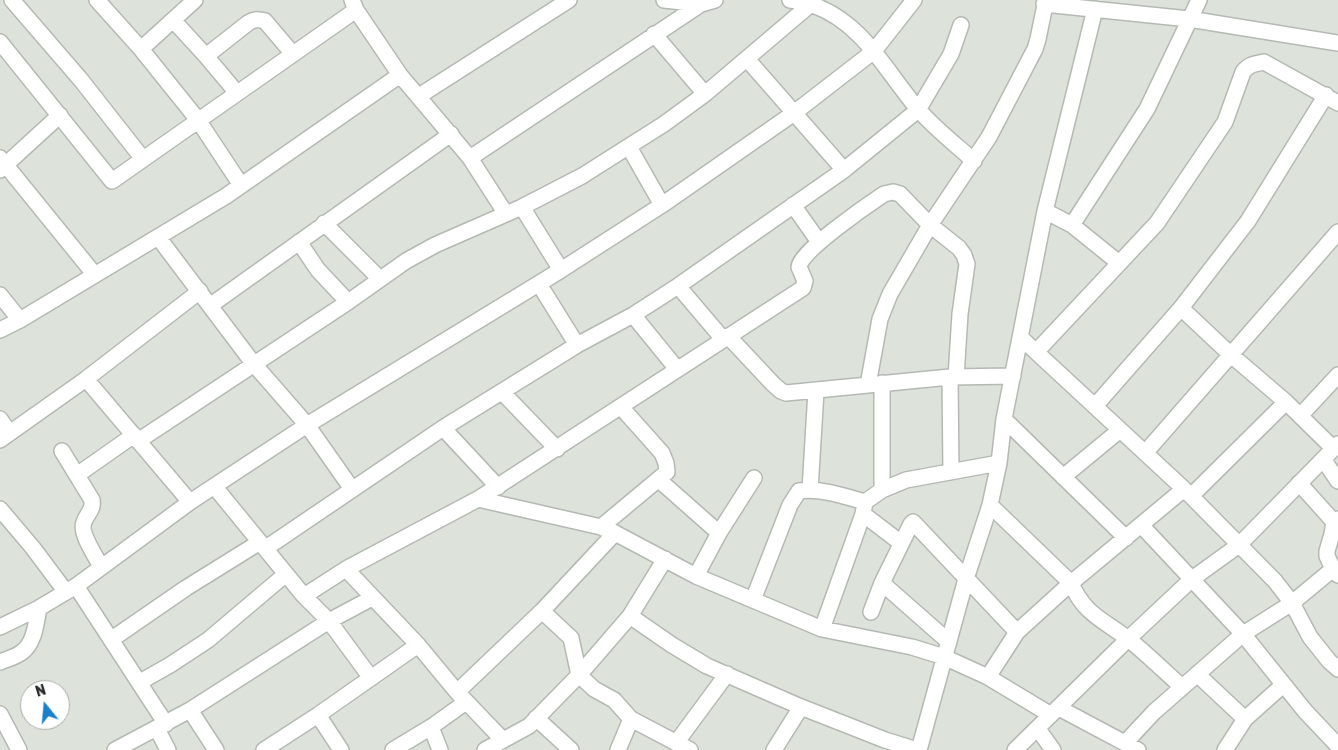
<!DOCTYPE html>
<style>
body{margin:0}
#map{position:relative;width:1338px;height:750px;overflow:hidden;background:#dde3db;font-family:Rubik,sans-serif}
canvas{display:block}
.north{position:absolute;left:20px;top:680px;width:50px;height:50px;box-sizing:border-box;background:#fff;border:1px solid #aaabaa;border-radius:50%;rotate:343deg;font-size:14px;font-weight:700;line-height:20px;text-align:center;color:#2a2c2a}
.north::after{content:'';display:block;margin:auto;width:18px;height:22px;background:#1c7fca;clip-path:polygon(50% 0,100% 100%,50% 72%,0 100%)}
</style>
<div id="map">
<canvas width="1338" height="750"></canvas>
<div class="north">N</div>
</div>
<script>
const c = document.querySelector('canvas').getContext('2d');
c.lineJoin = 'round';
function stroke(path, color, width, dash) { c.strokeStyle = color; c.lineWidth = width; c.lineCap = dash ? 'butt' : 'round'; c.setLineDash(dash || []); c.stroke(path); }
const minor = new Path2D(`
 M 12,0 L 81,80 L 143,159
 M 97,0 L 141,49 L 198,120 L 241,185
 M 352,0 L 356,10 L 400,75 L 470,158 L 506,214
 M 664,0 L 701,4
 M 790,0 C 797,1 806,2 813,5 C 863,23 885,70 917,108 C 933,127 955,144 974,161
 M 1044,4 L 1189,19 L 1338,43
 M 173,20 L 206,56 L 237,93
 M 654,34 L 705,94
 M 0,42 L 112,181 L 356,10
 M 141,49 L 195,0
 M 206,56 L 248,23 C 254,19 258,19 265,21 L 293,54
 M 747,59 L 844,170
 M 419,96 L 569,0
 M 629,147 L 662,205
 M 0,158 L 95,275
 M 470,158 L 701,4 L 715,0
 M 0,170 L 60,115
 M 793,205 L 819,242
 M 522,207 L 561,270
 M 1045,211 L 1072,225 L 1119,263
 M 324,223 L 380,279
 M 1072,225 L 1147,109 L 1199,0
 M 158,237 L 253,363 L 307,425 L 352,489
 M 299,242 L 318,270 L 348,302
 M 539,284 L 577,345
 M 678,286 L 723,339
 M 0,295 L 20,320
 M 211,305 L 451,134
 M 1181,308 L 1231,355 L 1286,402 L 1334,449
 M 633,315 L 677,369
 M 0,330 L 20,320 L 226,196 L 400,75
 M 728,336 L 773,384 L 781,391 L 786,393 L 950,377 L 1013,376
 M 1020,337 L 1184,489 L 1275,581 L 1292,603 L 1310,637 L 1329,661 L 1338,669
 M 1036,352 L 1157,223 L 1225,122 L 1243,72 C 1249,64 1255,64 1264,62 L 1338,103
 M 950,377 L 951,472
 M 86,379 L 190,502
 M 868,385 L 880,319 L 890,294 L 930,225 L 989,137 L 1035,49 L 1038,39 L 1046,0
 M 502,392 L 557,449
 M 1095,406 L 1181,308 L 1248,221 L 1326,95
 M 1300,416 L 1338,375
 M 0,419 L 9,432
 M 1004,419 L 1126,538
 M 443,428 L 498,487
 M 0,440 L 86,379 L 200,291
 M 138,441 L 348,302 L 406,261 L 435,245 L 522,207 L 582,176 L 664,124 L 705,94 L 811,4
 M 62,451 L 92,500 C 94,510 87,513 84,522 C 79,533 96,556 101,567
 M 1145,453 L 1338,232
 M 1323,459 L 1338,481
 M 77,475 L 134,435
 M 1063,477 L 1120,430
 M 659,480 L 719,533 L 696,576
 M 1299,483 L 1334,522
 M 214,486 L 304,596 L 329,621 L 371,678
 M 810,490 L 816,391
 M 882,490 L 882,383
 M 1191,496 L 1286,402
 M 478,499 L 601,527 L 615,533 L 696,576 L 822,629 L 912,647 L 944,657 L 988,677 L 1051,715
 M 990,505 L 1071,583 C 1084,614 1102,619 1127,638 C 1146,653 1164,671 1182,687
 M 0,509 L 33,548 L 66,592
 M 863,514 L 901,543
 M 1141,525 L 1243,634 L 1305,711 L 1338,746
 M 601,527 L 667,472 L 666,463 L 662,453 L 621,407
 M 719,533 L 754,478
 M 266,548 L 443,428 L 577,345 L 633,315 L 678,286 L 844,170 L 918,110 L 951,54 L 961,25
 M 346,569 L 418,645 L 457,692 L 503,740
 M 1333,569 L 1327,556 L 1327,551 L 1332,534 L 1334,522 L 1338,519
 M 882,583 L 949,642
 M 76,586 L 166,724
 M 304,596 L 346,569 L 478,499 L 803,288 L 805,281 L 799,267 C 799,252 869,204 884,194 L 893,192 L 900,194 L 930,225 L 959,248 L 964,255 L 967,264 L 960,314 L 956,377
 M 753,600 L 790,505 L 799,491 C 821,488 844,496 865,502
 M 542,611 L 571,638 L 579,675 L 594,689 L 614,700 L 631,719 L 690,750
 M 871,612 L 882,583 L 911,524 L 913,522 L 1017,632
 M 630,616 L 672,645 L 707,666 L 801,707 L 885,740 L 917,750
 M 0,627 L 39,608 L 76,586 L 190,502 L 307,425 L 561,270 L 662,205 L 794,113 L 874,51 L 914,0
 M 822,629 L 863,514 L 865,502 L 882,490 L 906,480 L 999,463
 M 112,639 L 186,588 L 260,542
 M 0,662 C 7,659 16,657 22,652 C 35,643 36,622 39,608
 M 1197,674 L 1245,719
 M 988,677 L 1017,632 L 1071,583 L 1184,489
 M 140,682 L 170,665 L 208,640 L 286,574
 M 457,692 L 542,611 L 615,533
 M 1059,708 L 1138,750
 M 190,710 L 216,750
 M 0,714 L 19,750
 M 318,715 L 341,750
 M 536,718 L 571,750
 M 431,727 L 440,750
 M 157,729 L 168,750
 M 1038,729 L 1053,750
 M 676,743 L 727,674
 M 1125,743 L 1154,712 L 1243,634 L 1292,603 L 1333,569 L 1338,575
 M 115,750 L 190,710 L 329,621 L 372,598
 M 264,750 L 318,715 L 418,645
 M 393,750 L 431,727 L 466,702
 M 485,750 L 529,726 L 579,675 L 630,616 L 665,559
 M 618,750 L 631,719
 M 774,750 L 801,707
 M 919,750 L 966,579 L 990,505 L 999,463 L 1004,419 L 1045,211 L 1095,9
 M 1015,750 L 1128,639 L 1192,579 L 1239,545 L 1338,444
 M 1225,750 L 1245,719 L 1283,685`);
stroke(minor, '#b4bab3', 18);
stroke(minor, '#fff', 15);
</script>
